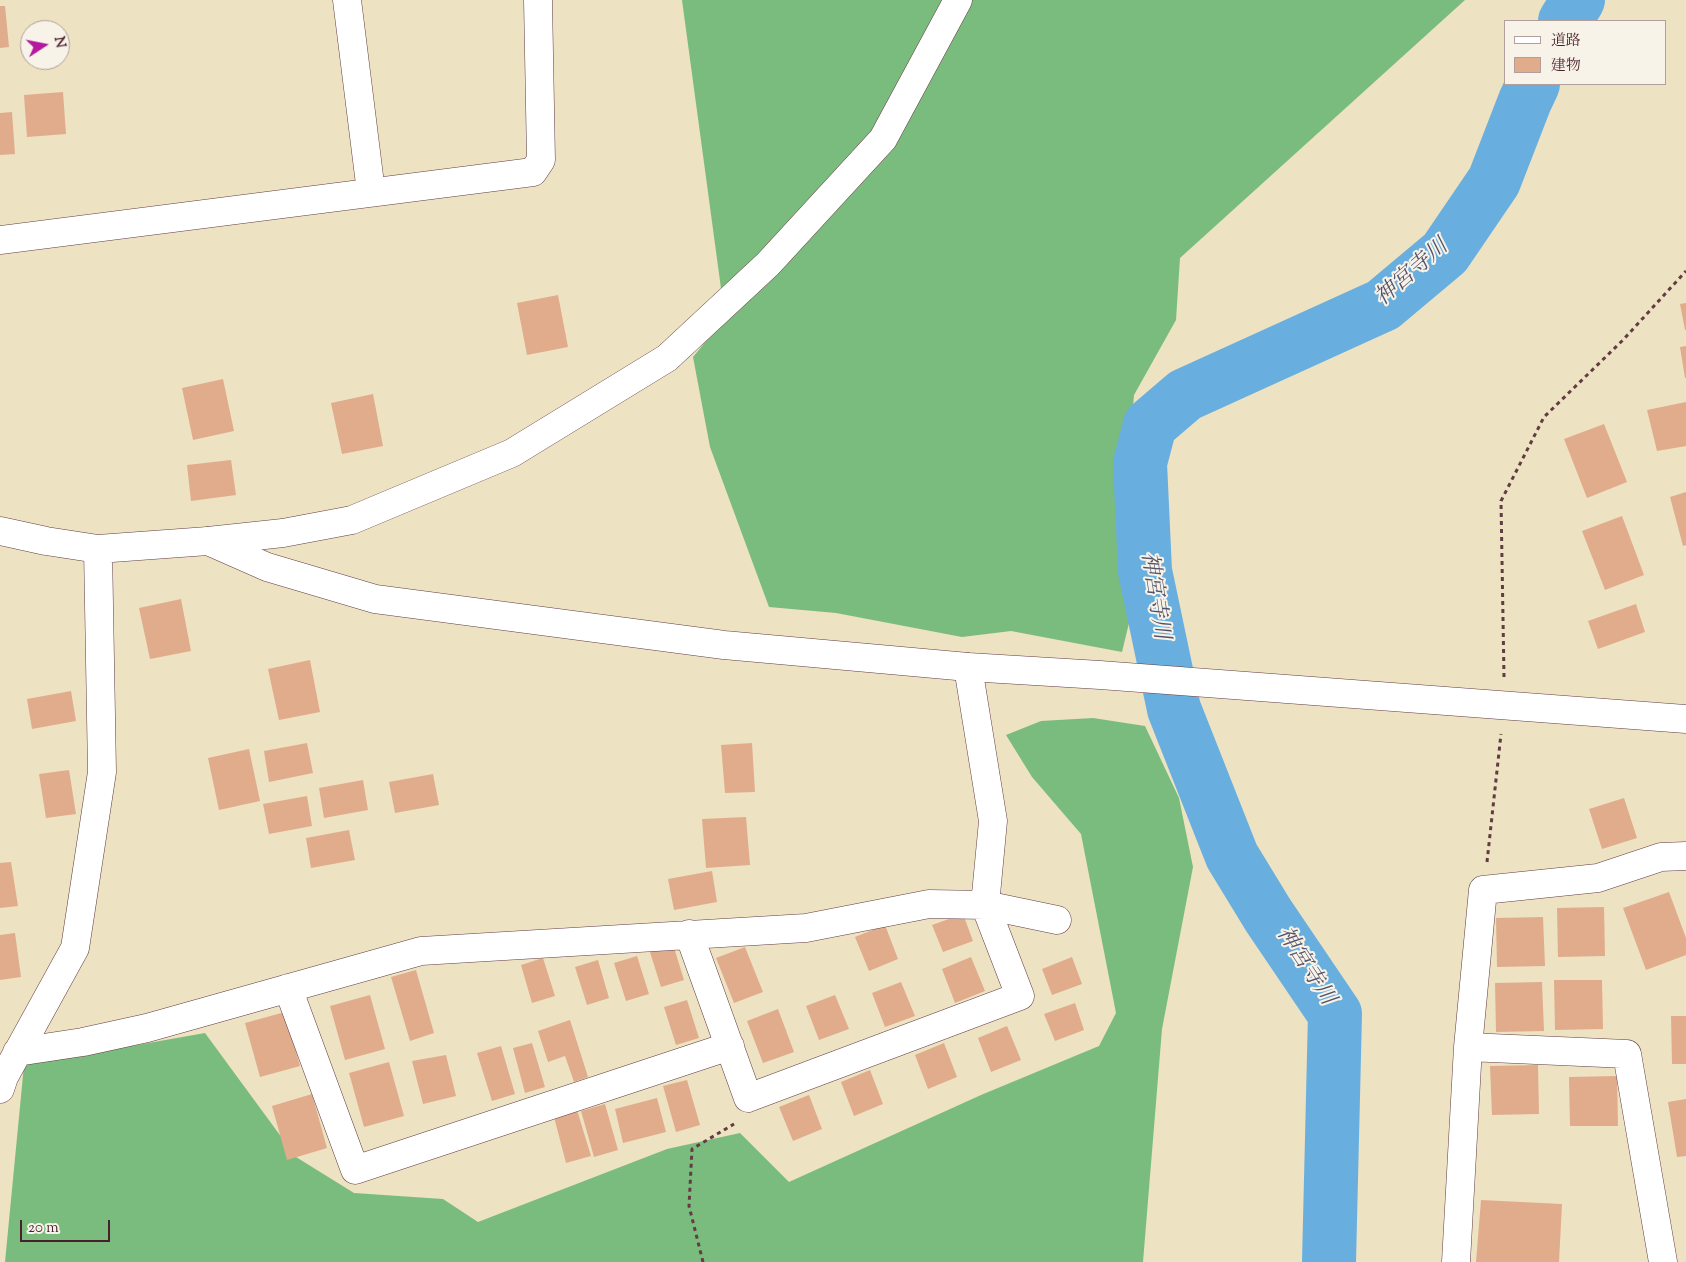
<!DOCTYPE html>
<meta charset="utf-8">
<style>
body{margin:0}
#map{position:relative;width:1686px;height:1262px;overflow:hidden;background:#ede2c2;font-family:"Sorts Mill Goudy","Noto Serif JP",serif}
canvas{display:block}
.legend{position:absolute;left:1504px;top:20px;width:162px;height:65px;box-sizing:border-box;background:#f7f3e8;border:1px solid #b29e9c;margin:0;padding:6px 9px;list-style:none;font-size:15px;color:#4a1f2b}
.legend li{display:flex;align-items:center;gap:10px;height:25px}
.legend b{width:25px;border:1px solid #b29e9c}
.north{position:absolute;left:20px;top:20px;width:50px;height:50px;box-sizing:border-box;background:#f7f3e8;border:1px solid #b29e9c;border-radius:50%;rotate:79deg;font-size:14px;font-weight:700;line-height:20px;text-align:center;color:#4a1f2b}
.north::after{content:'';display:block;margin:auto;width:18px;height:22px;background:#b5179e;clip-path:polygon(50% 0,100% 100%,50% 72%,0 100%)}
.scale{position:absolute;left:20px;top:1220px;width:90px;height:22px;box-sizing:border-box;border:2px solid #4a1f2b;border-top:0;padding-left:6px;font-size:15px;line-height:18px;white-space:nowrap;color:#4a1f2b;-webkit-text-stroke:4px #f7f3e8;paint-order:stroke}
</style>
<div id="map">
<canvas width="1686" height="1262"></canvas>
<ul class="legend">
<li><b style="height:6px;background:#fff"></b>道路</li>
<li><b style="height:14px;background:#e1ac8c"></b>建物</li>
</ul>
<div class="north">N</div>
<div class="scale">20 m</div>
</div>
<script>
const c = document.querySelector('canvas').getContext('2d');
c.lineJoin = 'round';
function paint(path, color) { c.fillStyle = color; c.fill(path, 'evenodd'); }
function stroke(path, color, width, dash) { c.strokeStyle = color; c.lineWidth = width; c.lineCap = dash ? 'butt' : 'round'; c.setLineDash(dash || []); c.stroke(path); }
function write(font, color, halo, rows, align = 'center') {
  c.font = font + ' "Sorts Mill Goudy","Noto Serif JP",serif'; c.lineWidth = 4; c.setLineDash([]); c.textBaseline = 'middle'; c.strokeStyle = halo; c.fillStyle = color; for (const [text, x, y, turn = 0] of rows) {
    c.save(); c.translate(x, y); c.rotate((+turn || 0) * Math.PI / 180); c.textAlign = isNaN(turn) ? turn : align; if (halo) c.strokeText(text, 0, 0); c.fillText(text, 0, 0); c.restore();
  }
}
paint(new Path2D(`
 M 682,0 L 1465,0 L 1180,258 L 1176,320 L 1134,395 L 1126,488 L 1145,557 L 1122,652 L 1011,631 L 962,637 L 836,613 L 769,607 L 710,447 L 693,357 L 725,318 Z
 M 1093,718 L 1145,726 L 1179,798 L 1193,867 L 1162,1029 L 1143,1262 L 5,1262 L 24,1065 L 205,1033 L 296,1157 L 354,1193 L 443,1199 L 478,1222 L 667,1149 L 740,1133 L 789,1182 L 981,1095 L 1099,1046 L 1116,1013 L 1081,834 L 1032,777 L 1006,735 L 1041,721 Z`), '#7abc7e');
stroke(new Path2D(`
 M 1565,21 L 1578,0
 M 1329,1262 L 1335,1014 L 1268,915 L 1232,856 L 1174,709 L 1145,571 L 1140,463 L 1150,425 L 1185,395 L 1383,305 L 1445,253 L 1494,181 L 1525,101 L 1533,84`), '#68afdf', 54);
paint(new Path2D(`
 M 0,6 L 5,6 L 9,47 L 0,48 Z
 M 63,92 L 66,134 L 27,137 L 24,95 Z
 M 12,112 L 15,154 L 0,155 L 0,113 Z
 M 558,295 L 568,347 L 527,355 L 517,303 Z
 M 1686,303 L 1686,330 L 1685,330 L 1680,304 Z
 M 1686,346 L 1686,378 L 1685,378 L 1680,347 Z
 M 223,379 L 234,431 L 193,440 L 182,388 Z
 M 373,394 L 383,446 L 342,454 L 331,403 Z
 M 1686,402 L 1686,446 L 1657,451 L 1647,410 Z
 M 1604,424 L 1627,482 L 1587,498 L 1564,439 Z
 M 231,460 L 236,495 L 191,501 L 187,465 Z
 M 1686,492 L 1686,545 L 1683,546 L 1670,497 Z
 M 1622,516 L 1644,575 L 1605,590 L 1582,531 Z
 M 181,599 L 191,651 L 150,659 L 139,608 Z
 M 1636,604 L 1645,632 L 1598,649 L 1588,621 Z
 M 310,660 L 320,712 L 279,720 L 268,669 Z
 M 71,691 L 76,721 L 32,729 L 27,699 Z
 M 307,743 L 313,773 L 269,782 L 264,751 Z
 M 752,743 L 755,792 L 725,793 L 721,745 Z
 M 249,749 L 260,801 L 219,810 L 208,758 Z
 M 69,770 L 76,814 L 46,818 L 39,774 Z
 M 433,774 L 439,805 L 395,813 L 389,782 Z
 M 363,780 L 368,810 L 324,818 L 319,788 Z
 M 307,796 L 312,826 L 269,834 L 263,804 Z
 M 1624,798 L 1637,838 L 1602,849 L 1589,809 Z
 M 746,817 L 750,865 L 706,868 L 702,819 Z
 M 349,830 L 355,860 L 311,868 L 306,838 Z
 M 11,862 L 18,906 L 0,908 L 0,863 Z
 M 712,871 L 717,902 L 674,910 L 668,879 Z
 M 1669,892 L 1686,938 L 1686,955 L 1646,970 L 1623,908 Z
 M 1604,907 L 1605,956 L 1558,957 L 1557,908 Z
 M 963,914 L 973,941 L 943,952 L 932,925 Z
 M 1543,917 L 1545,966 L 1497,967 L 1496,918 Z
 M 885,925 L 898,959 L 869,971 L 855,937 Z
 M 15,933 L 21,977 L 0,980 L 0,935 Z
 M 672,941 L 684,980 L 661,987 L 649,949 Z
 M 745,947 L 763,992 L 734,1003 L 716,958 Z
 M 637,956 L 649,994 L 626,1001 L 614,963 Z
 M 971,957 L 985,991 L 955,1003 L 942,969 Z
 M 1072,957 L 1082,984 L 1052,995 L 1042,969 Z
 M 543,958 L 555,996 L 532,1003 L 521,965 Z
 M 598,960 L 609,998 L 587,1005 L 575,967 Z
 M 416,970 L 434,1033 L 410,1041 L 391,977 Z
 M 1554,980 L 1602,980 L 1603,1029 L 1555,1030 Z
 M 901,982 L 915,1016 L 885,1027 L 872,993 Z
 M 1542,982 L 1544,1031 L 1496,1032 L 1495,983 Z
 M 370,995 L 385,1049 L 345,1060 L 330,1006 Z
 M 835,995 L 849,1029 L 819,1040 L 806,1006 Z
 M 687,1000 L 699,1038 L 676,1045 L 664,1007 Z
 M 1075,1003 L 1084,1030 L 1055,1041 L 1044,1014 Z
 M 778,1009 L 794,1052 L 763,1063 L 747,1021 Z
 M 285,1012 L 300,1066 L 260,1077 L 245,1023 Z
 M 1671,1016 L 1686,1016 L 1686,1064 L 1672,1064 Z
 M 570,1020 L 588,1077 L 574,1082 L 565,1056 L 548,1062 L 538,1031 Z
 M 1007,1026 L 1021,1060 L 991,1072 L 978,1038 Z
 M 532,1043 L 545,1087 L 525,1093 L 513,1048 Z
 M 944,1043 L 957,1077 L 928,1089 L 915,1055 Z
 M 501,1046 L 515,1094 L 492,1101 L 477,1053 Z
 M 446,1055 L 456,1096 L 423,1104 L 412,1061 Z
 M 389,1062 L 404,1116 L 364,1127 L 349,1073 Z
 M 1538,1065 L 1539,1114 L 1492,1115 L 1490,1066 Z
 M 870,1070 L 883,1104 L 854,1116 L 841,1082 Z
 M 1617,1076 L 1618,1126 L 1570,1126 L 1569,1077 Z
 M 687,1080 L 700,1125 L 676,1132 L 663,1086 Z
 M 312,1094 L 327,1148 L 287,1160 L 272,1106 Z
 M 809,1095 L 822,1129 L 793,1141 L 779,1107 Z
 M 657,1098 L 666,1132 L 623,1143 L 615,1109 Z
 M 1686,1099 L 1686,1156 L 1677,1157 L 1668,1102 Z
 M 605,1104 L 618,1150 L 594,1157 L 581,1111 Z
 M 577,1110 L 591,1156 L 566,1163 L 554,1117 Z
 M 1481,1200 L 1562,1204 L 1559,1262 L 1476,1262 Z`), '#e1ac8c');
const minor = new Path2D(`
 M 347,0 L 371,192
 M 0,240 L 533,172 L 541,160 L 538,0
 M 0,531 L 46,541 L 98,549 L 208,541 L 283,533 L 352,520 L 512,453 L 667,358 L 768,264 L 883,139 L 958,0
 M 689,934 L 748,1098 L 1020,996 L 985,905 L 993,821 L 968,667
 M 288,988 L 355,1170 L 730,1046
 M 1468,1047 L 1627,1054 L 1663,1262
 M 17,1052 L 83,1042 L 147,1028 L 421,951 L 806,928 L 929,904 L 985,905 L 1057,920
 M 0,1089 L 4,1077 L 75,948 L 102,772 L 98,549
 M 1456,1262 L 1468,1047 L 1483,890 L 1598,878 L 1661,857 L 1686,856`);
const tertiary = new Path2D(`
 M 208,541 L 267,567 L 375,599 L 724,645 L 968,667 L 1100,675 L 1686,719`);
stroke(minor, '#623c42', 29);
stroke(tertiary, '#623c42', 29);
stroke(new Path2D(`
 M 1504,677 L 1501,501 L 1544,417 L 1623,340 L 1686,271
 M 1487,862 L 1501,734
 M 703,1262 L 689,1206 L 692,1149 L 734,1124`), '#623c42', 3, [4, 4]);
stroke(minor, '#fff', 28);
stroke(tertiary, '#fff', 28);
write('italic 22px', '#54516a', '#f7f3e8', [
 ["神宮寺川",1413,274,-41],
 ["神宮寺川",1153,596,81],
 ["神宮寺川",1304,967,57]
]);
</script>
